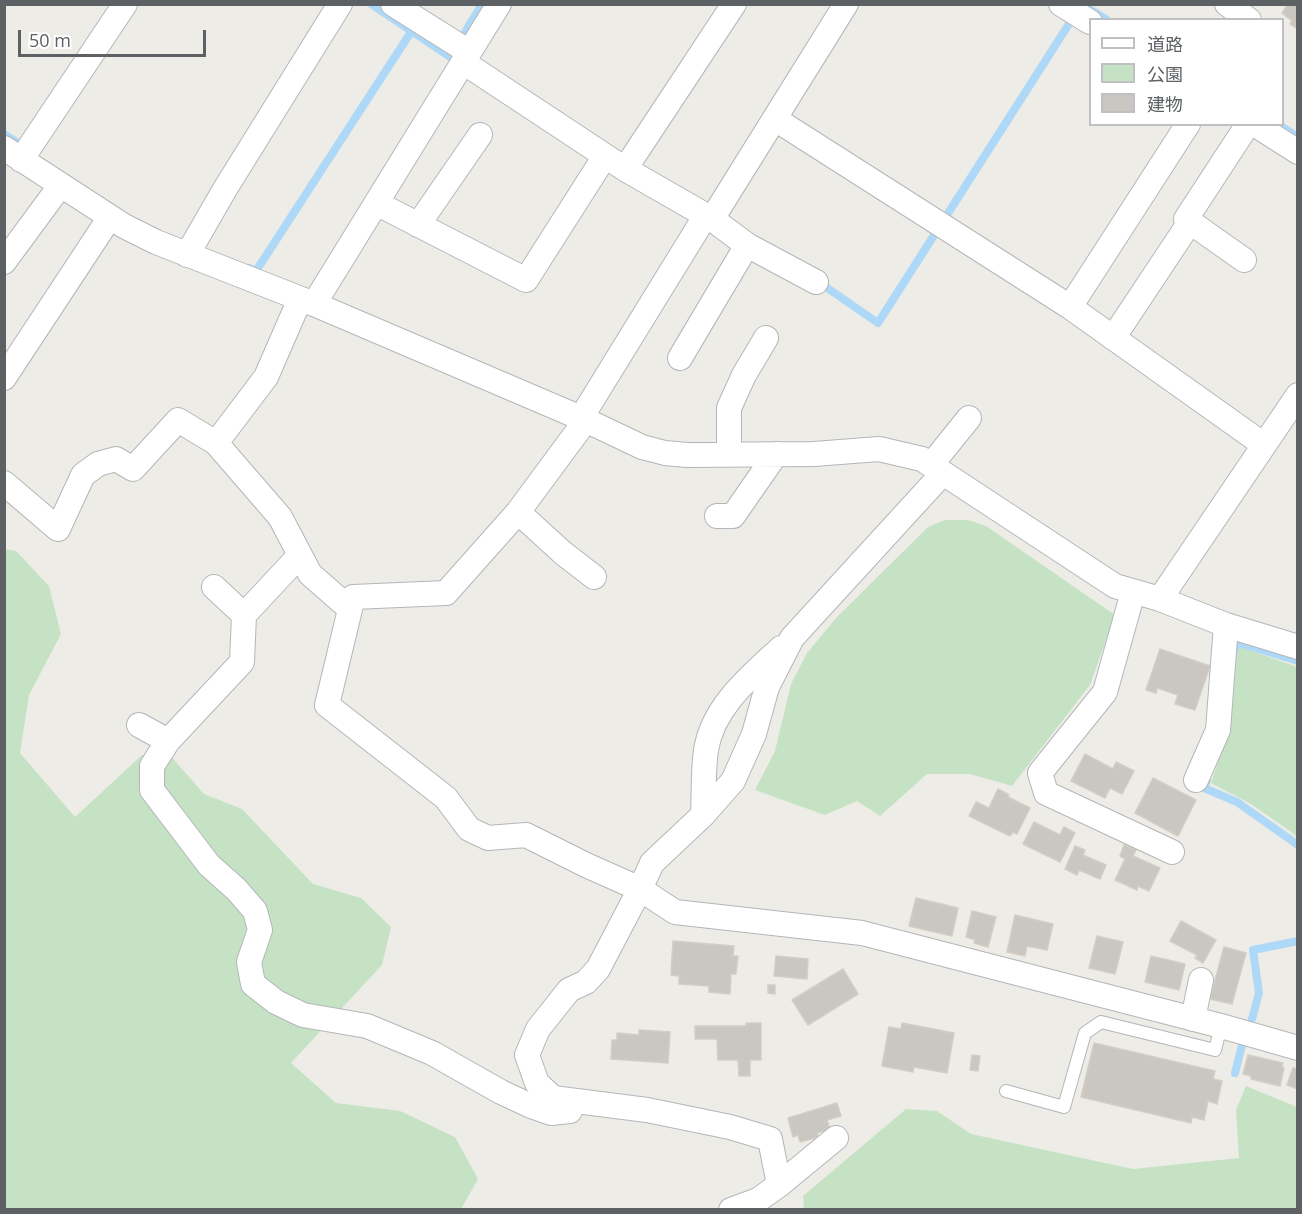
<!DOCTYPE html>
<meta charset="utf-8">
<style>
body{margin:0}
#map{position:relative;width:1302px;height:1214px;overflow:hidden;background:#eeece6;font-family:"Open Sans","Noto Sans JP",sans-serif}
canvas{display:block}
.frame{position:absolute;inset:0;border:6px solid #5d6164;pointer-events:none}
.legend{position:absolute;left:1089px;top:18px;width:195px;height:108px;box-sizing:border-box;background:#fff;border:2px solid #bec0c1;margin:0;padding:8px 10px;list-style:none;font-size:18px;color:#5d6164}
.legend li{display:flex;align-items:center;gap:12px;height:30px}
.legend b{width:30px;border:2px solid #bec0c1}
.scale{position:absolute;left:18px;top:30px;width:188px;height:27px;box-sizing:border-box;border:3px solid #5d6164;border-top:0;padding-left:8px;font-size:18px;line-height:21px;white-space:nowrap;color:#5d6164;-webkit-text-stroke:4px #fff;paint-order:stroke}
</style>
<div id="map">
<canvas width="1302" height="1214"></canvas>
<div class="frame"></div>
<ul class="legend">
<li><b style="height:8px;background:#fff"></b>道路</li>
<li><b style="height:16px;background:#c5e3c4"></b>公園</li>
<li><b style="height:16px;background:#cac7c2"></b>建物</li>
</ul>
<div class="scale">50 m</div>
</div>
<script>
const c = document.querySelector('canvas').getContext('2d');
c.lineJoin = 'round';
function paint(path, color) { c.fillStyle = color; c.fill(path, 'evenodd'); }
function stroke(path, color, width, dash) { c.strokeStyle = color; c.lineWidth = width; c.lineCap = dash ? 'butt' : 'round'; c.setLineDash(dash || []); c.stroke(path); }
paint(new Path2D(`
 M 945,520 L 968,520 L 986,526 L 1115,615 L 1090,685 L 1012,786 L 970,774 L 927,774 L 880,816 L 857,801 L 825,815 L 755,790 L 775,751 L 791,684 L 807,653 L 837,617 L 928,527 Z
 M 5,549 L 16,551 L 49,586 L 61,634 L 29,695 L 20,753 L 75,817 L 142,755 L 169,754 L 204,794 L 242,809 L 313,884 L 361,898 L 391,927 L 382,965 L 291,1063 L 336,1103 L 400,1111 L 455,1137 L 478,1179 L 461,1209 L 5,1210 Z
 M 1241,647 L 1297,667 L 1297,836 L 1251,804 L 1211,783 L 1230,727 L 1237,651 Z
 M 1246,1086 L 1297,1107 L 1297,1209 L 804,1209 L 803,1196 L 906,1109 L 937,1111 L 971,1134 L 1133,1169 L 1239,1158 L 1236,1110 Z`), '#c5e3c4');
stroke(new Path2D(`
 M 371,4 L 450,57 L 482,4
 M 1091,10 L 1107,20
 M 1278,124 L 1298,137
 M 4,134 L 18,143
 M 249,268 L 256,271 L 411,32
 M 820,283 L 878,323 L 1074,16
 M 1232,655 L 1233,651 L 1239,643 L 1298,661
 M 1207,780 L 1204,788 L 1237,802 L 1298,845
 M 1252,1019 L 1259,993 L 1253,950 L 1298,941
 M 1235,1073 L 1242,1045`), '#add8f7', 8);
const building = new Path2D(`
 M 1288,4 L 1298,4 L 1298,29 L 1290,24 L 1292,21 L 1282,13 Z
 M 1160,649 L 1210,666 L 1195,710 L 1175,704 L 1178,695 L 1157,688 L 1156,693 L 1146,690 Z
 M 1085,754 L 1113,769 L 1116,762 L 1134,771 L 1122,794 L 1110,788 L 1105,798 L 1071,781 Z
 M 1153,778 L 1196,800 L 1178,836 L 1135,813 Z
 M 998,789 L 1009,795 L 1008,797 L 1030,808 L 1017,834 L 1013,832 L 1010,836 L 969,816 L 976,802 L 989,808 Z
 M 1034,822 L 1060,835 L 1064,827 L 1075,833 L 1060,862 L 1023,844 Z
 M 1124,845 L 1136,850 L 1133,856 L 1160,868 L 1149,891 L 1138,886 L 1137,890 L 1115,880 L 1125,859 L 1120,856 Z
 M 1075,846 L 1085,850 L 1083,855 L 1106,865 L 1100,879 L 1079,870 L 1077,875 L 1065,869 Z
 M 916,898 L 958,908 L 952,936 L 909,926 Z
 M 972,911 L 996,917 L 988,947 L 974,943 L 975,940 L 966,937 Z
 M 1015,915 L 1053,924 L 1047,950 L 1027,946 L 1025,956 L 1007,952 Z
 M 1181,921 L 1216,940 L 1203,963 L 1195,958 L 1197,955 L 1170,941 Z
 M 1097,936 L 1123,942 L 1115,974 L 1089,968 Z
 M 673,941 L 734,946 L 733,956 L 738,956 L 736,974 L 731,974 L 730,994 L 709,992 L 709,986 L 679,984 L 679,976 L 671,975 Z
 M 1224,947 L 1246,953 L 1232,1004 L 1210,999 Z
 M 776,956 L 808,959 L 807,979 L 774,976 Z
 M 1151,956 L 1185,964 L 1179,990 L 1145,982 Z
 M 843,969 L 858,994 L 808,1025 L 792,1000 Z
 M 768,985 L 775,985 L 775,994 L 768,993 Z
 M 746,1023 L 761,1023 L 761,1060 L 750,1060 L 750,1076 L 739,1076 L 738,1060 L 718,1060 L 717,1039 L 695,1039 L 695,1026 L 746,1026 Z
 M 902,1023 L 954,1033 L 947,1073 L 914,1067 L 913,1072 L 882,1066 L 889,1027 L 901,1029 Z
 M 639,1030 L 670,1032 L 668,1063 L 611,1059 L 612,1040 L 617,1040 L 617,1033 L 639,1035 Z
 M 1094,1043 L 1215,1071 L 1213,1079 L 1222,1081 L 1217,1104 L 1208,1101 L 1204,1120 L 1192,1117 L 1191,1123 L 1081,1097 Z
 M 972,1055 L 980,1056 L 978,1071 L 970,1070 Z
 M 1248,1055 L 1283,1063 L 1282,1067 L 1284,1068 L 1280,1086 L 1251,1079 L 1251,1076 L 1243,1074 Z
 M 1293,1068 L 1298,1069 L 1298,1089 L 1287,1085 Z
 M 837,1103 L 841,1116 L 827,1120 L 830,1129 L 817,1133 L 818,1137 L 800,1142 L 798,1135 L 793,1137 L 788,1118 Z`);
paint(building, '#cac7c2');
stroke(building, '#d2cec4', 1.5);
const lane = new Path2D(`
 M 1006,1091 L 1064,1107 L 1085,1033 L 1101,1022 L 1215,1050 L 1221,1026`);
const street = new Path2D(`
 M 393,4 L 469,52
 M 1061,4 L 1090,22
 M 1227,4 L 1249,20
 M 463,62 L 625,169 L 712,219 L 747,245 L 816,282
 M 775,119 L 1070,307 L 1264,445
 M 1254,124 L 1298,152
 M 4,148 L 124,226 L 156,242 L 314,304 L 581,418 L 642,447 L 665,453 L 687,455 L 814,454 L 879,449 L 922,459 L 943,473
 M 21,160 L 125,4
 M 631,160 L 734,4
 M 378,204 L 526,280 L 605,156
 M 712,219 L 846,4
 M 418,225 L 480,135
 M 187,255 L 225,189 L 340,4
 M 1244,260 L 1186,219 L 1248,124
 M 4,262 L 60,186
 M 314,304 L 499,4
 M 1070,307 L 1188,124
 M 1113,338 L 1190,222
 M 680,358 L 747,245
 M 4,378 L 110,217
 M 1298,395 L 1160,599 L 1115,586 L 943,473 L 792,638 L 767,687 L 754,734 L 733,781 L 703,815 L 652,863 L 640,889 L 675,912 L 862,933 L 1221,1026 L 1298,1048
 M 581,418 L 706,215
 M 586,420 L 518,512 L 446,593 L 353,597 L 327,705 L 446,798 L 469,829 L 488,838 L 526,835 L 586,865 L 640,889 L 598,969 L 586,982 L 569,990 L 538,1029 L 527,1055 L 537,1083 L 553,1098 L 647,1110 L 730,1127 L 770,1139 L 779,1185 L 758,1200 L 731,1210
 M 216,443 L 266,377 L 300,299
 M 729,454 L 729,408 L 744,375 L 766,338
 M 931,465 L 969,418
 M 4,483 L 58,529 L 83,475 L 98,464 L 116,459 L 133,469 L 178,420 L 216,443 L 280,517 L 310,574 L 350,609
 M 518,512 L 563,553 L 594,577
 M 717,516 L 733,516 L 776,454
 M 300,555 L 244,615 L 242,662 L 168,741 L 152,766 L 152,790 L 209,865 L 237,890 L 255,911 L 260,930 L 249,962 L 253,984 L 276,1002 L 303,1015 L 367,1026 L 432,1053 L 501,1092 L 531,1106 L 551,1113 L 570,1111
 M 214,587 L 244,615
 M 1133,592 L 1105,692 L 1040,773 L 1046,793 L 1172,852
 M 1160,599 L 1226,625 L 1298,647
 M 139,725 L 168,741
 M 1196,780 L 1218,730 L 1226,625
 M 703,815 C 704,794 703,771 706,750 C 713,706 751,676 781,648
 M 1193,1019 L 1201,980
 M 779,1185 L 836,1138`);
stroke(lane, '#b3b6b9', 14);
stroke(street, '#b3b6b9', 26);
stroke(lane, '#fff', 12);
stroke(street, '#fff', 24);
</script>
